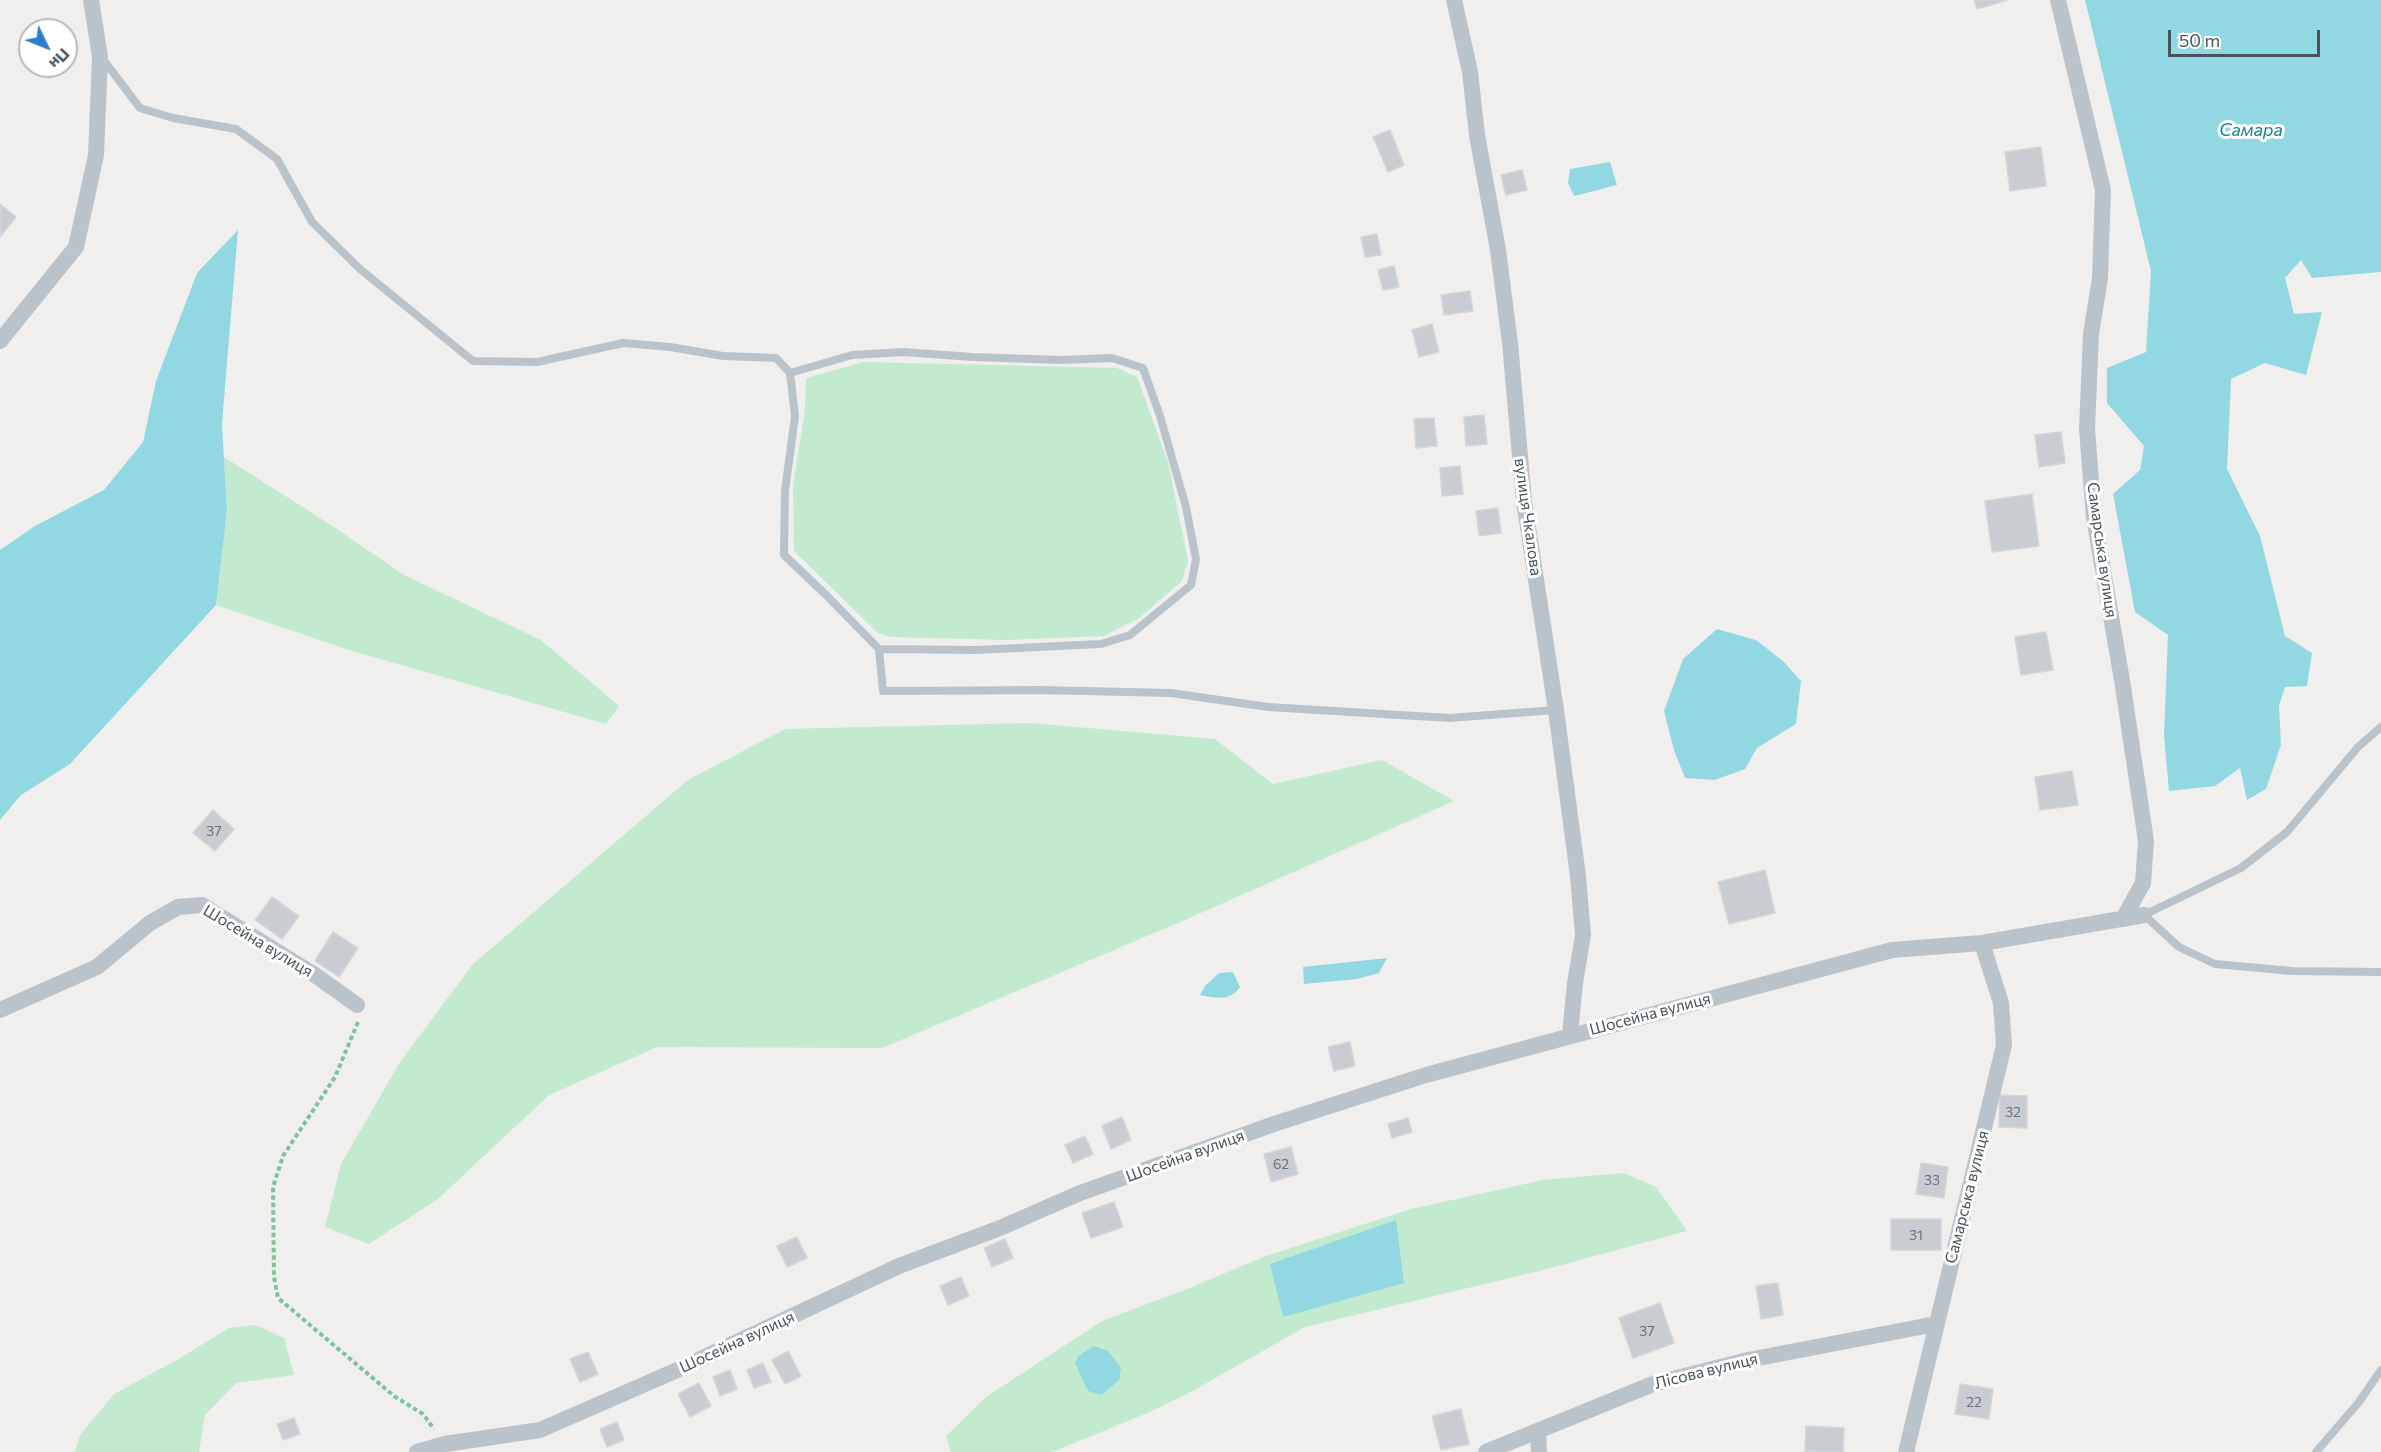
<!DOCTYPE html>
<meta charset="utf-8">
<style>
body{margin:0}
#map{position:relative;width:2381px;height:1452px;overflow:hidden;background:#f1eeee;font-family:Commissioner,sans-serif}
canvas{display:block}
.north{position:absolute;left:18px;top:18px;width:60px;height:60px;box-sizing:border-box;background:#fff;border:2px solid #b6babd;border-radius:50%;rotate:133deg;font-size:16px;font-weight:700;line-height:24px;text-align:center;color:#48535a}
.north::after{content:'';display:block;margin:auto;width:21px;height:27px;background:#2b7ecd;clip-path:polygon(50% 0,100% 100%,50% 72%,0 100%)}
.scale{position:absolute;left:2168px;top:30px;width:152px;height:27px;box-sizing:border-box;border:3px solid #48535a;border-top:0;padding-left:8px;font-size:18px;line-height:21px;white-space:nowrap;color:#48535a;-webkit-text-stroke:4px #fff;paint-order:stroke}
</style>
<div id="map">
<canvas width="2381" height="1452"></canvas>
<div class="north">Пн</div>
<div class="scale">50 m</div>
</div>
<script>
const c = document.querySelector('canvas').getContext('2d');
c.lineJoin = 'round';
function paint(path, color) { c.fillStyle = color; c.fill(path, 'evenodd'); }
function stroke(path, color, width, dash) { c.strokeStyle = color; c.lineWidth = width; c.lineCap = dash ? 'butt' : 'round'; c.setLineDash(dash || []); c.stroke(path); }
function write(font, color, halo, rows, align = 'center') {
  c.font = font + ' Commissioner,sans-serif'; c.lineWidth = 6; c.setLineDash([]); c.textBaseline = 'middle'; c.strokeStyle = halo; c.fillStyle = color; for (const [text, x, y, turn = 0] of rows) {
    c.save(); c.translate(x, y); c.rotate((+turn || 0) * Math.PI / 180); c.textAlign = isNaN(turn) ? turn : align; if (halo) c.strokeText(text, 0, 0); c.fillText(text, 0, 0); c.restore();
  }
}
paint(new Path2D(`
 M 863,362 L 1117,368 L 1137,377 L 1168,462 L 1188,561 L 1182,581 L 1138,619 L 1104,636 L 1006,640 L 890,637 L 878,633 L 794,551 L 793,486 L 805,410 L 806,378 Z
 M 224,457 L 334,527 L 404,575 L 541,640 L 619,706 L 606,724 L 349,650 L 216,605 L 227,511 Z
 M 1030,723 L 1215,739 L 1273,784 L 1382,760 L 1454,801 L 1185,920 L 882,1048 L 657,1047 L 549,1095 L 439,1198 L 369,1244 L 325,1227 L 341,1164 L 400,1062 L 473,964 L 688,780 L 785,729 Z
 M 1624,1173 L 1656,1187 L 1687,1231 L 1539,1271 L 1305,1327 L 1189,1393 L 1145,1414 L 1052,1452 L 951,1452 L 946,1436 L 986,1397 L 1102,1321 L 1187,1289 L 1266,1256 L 1411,1209 L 1543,1180 Z
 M 255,1325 L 284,1338 L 294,1375 L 236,1383 L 205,1415 L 199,1452 L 75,1452 L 80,1435 L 114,1394 L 177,1360 L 229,1328 Z`), '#c1eace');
paint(new Path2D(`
 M 2085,0 L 2381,0 L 2381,272 L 2312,278 L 2301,260 L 2285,278 L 2294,314 L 2322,312 L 2306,375 L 2265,363 L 2231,379 L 2227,469 L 2260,536 L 2285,636 L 2312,653 L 2307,686 L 2285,687 L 2279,706 L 2281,745 L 2266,789 L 2247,800 L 2240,768 L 2215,786 L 2169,791 L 2164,736 L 2168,635 L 2135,612 L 2113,494 L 2140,470 L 2144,446 L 2107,403 L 2107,368 L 2146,352 L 2151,271 Z
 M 1610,162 L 1617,185 L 1574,196 L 1568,183 L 1570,169 Z
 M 238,230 L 222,424 L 227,511 L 216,605 L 70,764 L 21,795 L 0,820 L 0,550 L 35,526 L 104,490 L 143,442 L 156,381 L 197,273 Z
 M 1717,629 L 1756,640 L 1784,662 L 1801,681 L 1796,724 L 1757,748 L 1745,769 L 1715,780 L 1685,778 L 1674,750 L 1664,711 L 1683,659 Z
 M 1387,958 L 1379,973 L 1357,979 L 1304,984 L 1303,967 Z
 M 1233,972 L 1240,987 C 1230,1002 1216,998 1200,995 L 1205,986 L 1219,973 Z
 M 1396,1220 L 1404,1283 L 1283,1317 L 1270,1264 Z
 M 1094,1346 L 1108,1351 L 1121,1368 L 1119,1380 L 1102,1395 L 1088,1391 L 1075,1363 L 1078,1356 Z`), '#92d8e3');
const building = new Path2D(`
 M 1974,0 L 2007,0 L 1977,9 Z
 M 1390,130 L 1404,165 L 1388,172 L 1373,137 Z
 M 2041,147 L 2046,186 L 2010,191 L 2005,152 Z
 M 1522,170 L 1527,190 L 1506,195 L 1501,175 Z
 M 0,204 L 16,217 L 0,237 Z
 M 1377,234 L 1381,255 L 1365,257 L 1361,237 Z
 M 1394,266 L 1399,287 L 1383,290 L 1378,270 Z
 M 1470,291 L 1473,311 L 1444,315 L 1441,295 Z
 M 1432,324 L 1439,352 L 1419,357 L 1412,330 Z
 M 1484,415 L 1487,444 L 1466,446 L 1464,417 Z
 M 1434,418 L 1437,446 L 1416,448 L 1414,419 Z
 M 2061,432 L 2065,463 L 2039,467 L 2035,435 Z
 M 1460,466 L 1463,494 L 1442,496 L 1440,468 Z
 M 2032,494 L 2039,546 L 1992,552 L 1985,501 Z
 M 1498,508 L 1501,533 L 1479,536 L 1476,511 Z
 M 2046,632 L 2053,670 L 2021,675 L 2015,637 Z
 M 2072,771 L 2078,805 L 2040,810 L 2035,777 Z
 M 213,810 L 234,829 L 215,851 L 193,833 Z
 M 1765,870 L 1775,913 L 1729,924 L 1718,882 Z
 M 272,897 L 299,916 L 282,939 L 255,920 Z
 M 333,932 L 358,948 L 339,977 L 315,961 Z
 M 1350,1042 L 1355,1066 L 1334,1071 L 1328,1047 Z
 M 2000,1095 L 2027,1096 L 2027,1128 L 1999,1127 Z
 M 1122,1117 L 1131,1140 L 1111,1149 L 1102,1126 Z
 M 1408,1118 L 1412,1132 L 1392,1138 L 1388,1124 Z
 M 1085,1136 L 1093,1154 L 1073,1163 L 1065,1145 Z
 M 1291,1147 L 1298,1174 L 1271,1182 L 1264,1154 Z
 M 1921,1163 L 1948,1167 L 1944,1198 L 1916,1194 Z
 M 1114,1202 L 1123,1227 L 1091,1238 L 1082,1213 Z
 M 1891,1219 L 1941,1219 L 1941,1250 L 1891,1250 Z
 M 797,1237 L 807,1258 L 787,1267 L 777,1246 Z
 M 1005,1239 L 1013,1258 L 992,1267 L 984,1248 Z
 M 961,1277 L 969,1296 L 948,1305 L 940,1286 Z
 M 1778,1283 L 1783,1315 L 1761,1319 L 1756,1286 Z
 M 1660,1303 L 1674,1343 L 1633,1358 L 1619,1318 Z
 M 788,1351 L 801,1376 L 785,1384 L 772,1360 Z
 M 588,1352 L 598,1374 L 580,1382 L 570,1359 Z
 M 763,1363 L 771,1382 L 754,1388 L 747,1370 Z
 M 730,1370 L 737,1389 L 720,1396 L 713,1377 Z
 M 699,1383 L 711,1406 L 690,1417 L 678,1394 Z
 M 1960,1384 L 1993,1389 L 1989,1419 L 1955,1414 Z
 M 1461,1409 L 1469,1444 L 1441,1450 L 1432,1416 Z
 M 294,1418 L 300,1434 L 283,1440 L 277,1424 Z
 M 617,1422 L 624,1440 L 607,1447 L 600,1429 Z
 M 1806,1426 L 1844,1428 L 1843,1452 L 1805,1451 Z`);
paint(building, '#c9ccd0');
stroke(building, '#d3d5d9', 1.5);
stroke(new Path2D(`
 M 358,1022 L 335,1077 L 283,1156 L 273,1187 L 274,1277 L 278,1298 L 394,1396 L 423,1414 L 434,1429`), '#7cc49c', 4, [4.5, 3]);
stroke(new Path2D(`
 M 102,58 L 140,108 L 173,118 L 236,129 L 277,159 L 312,222 L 360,269 L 473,361 L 537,362 L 623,343 L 670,347 L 723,356 L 776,358 L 790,373 L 795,416 L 785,491 L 784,555 L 824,593 L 879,649 L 883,691 L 1040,690 L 1171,693 L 1268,707 L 1449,718 L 1556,710
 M 790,373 L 852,355 L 903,352 L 972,357 L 1061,360 L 1112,358 L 1143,368 L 1160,416 L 1186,507 L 1196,559 L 1191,585 L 1130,635 L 1101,644 L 976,650 L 879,649
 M 2381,727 L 2358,747 L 2287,832 L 2241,868 L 2144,915 L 2179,947 L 2215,964 L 2292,971 L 2381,972
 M 2316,1452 L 2359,1402 L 2381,1370`), '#bbc3ca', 8);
stroke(new Path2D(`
 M 1454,0 L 1470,72 L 1477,135 L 1498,250 L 1510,343 L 1524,501 L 1556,710 L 1578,876 L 1583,935 L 1575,983 L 1570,1035
 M 2058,0 L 2103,190 L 2100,278 L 2091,334 L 2087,429 L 2094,518 L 2122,680 L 2146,841 L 2143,883 L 2123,919
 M 0,341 L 76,247 L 96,155 L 100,57 L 91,0
 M 0,1010 L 97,967 L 150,923 L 178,907 L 202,905 L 315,975 L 357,1005
 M 1538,1431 L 1539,1452
 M 417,1452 L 445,1444 L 540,1430 L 675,1371 L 899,1266 L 1000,1228 L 1080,1193 L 1277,1123 L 1426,1075 L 1892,950 L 1982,943 L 2144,915
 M 1486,1452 L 1653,1384 L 1748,1360 L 1936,1324
 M 1906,1452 L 2004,1045 L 2001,1003 L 1982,943`), '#bbc3ca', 16);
write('14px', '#687178', null, [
 ["37",214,831],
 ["32",2013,1112],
 ["62",1281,1164],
 ["33",1932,1180],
 ["31",1916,1235],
 ["37",1647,1331],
 ["22",1974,1402]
]);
write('16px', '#48535a', '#fff', [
 ["вулиця Чкалова",1528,517,82],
 ["Самарська вулиця",2102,550,82],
 ["Шосейна вулиця",258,941,31],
 ["Шосейна вулиця",1650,1014,-15],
 ["Шосейна вулиця",1185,1156,-20],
 ["Самарська вулиця",1967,1197,-76],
 ["Шосейна вулиця",737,1342,-25],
 ["Лісова вулиця",1706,1371,-14]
]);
write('italic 18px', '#1a8293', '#fff', [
 ["Самара",2251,130]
]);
</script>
